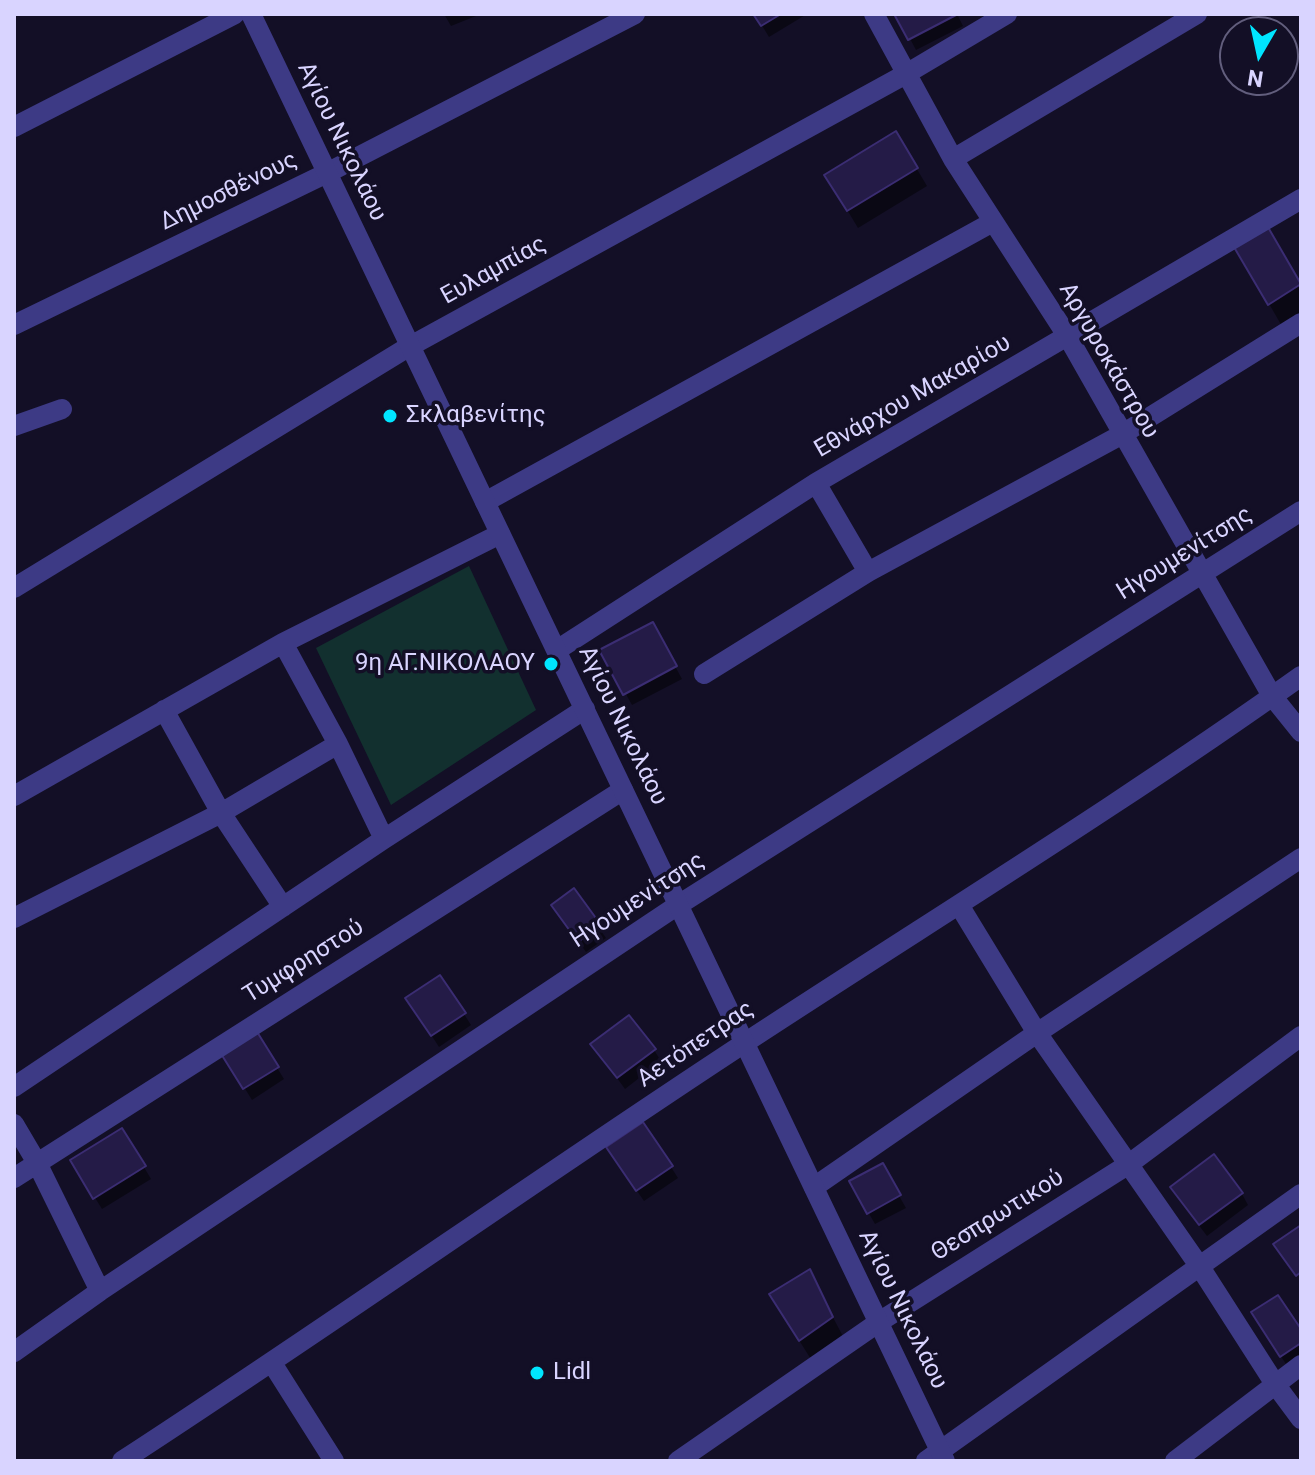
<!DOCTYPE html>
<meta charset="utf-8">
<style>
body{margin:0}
#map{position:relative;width:1315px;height:1475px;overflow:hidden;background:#130f26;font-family:Roboto,sans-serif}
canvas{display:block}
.frame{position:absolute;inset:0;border:16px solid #d9d4ff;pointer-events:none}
.north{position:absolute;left:1219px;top:16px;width:80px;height:80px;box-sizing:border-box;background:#130f26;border:2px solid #625e7d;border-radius:50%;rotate:189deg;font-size:22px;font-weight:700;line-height:32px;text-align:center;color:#d9d4ff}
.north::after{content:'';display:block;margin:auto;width:28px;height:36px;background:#00e5ff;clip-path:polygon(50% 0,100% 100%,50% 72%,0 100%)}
</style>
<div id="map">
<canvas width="1315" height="1475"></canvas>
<div class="frame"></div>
<div class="north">N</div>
</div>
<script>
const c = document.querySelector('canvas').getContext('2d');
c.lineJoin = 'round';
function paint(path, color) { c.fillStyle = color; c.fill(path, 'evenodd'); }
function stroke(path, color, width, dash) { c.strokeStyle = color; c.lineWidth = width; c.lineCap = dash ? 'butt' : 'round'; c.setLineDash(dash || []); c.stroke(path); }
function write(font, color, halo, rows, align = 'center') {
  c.font = font + ' Roboto,sans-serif'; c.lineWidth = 7; c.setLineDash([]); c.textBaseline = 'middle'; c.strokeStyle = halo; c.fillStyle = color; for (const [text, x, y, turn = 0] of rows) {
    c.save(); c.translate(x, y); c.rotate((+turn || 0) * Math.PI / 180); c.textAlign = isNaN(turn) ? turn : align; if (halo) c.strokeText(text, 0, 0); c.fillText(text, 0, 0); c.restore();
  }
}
paint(new Path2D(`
 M 469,566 L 536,710 L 391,805 L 316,648 Z`), '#12302f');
paint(new Path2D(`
 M 444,14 L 481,14 L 451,26 Z
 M 755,14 L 807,14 L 769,37 Z
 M 897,14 L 957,14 L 963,26 L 916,50 Z
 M 896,134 L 927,186 L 858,228 L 837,193 Z
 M 1264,225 L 1301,288 L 1301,318 L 1283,328 L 1234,243 Z
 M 652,624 L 682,679 L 632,705 L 602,651 Z
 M 573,891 L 606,938 L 586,952 L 561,917 Z
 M 415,1010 L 464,1014 L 471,1025 L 439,1047 Z
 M 253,1029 L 284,1079 L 252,1100 L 221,1050 Z
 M 593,1045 L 654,1050 L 661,1061 L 625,1089 Z
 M 122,1130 L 151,1179 L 102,1209 L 72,1161 Z
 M 615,1159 L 671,1167 L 678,1178 L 644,1201 Z
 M 882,1166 L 906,1208 L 875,1224 L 851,1182 Z
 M 1242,1194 L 1248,1205 L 1207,1236 L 1179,1199 Z
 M 809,1272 L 846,1342 L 814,1364 L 785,1318 Z
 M 1260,1325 L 1301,1332 L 1301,1359 L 1288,1367 Z`), '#0007');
const building = new Path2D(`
 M 753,14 L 781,14 L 761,26 Z
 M 894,14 L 958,14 L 908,40 Z
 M 896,131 L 918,168 L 847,211 L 824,175 Z
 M 1265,222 L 1301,284 L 1268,305 L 1231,242 Z
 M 653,622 L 677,666 L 623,695 L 599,650 Z
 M 574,888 L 601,925 L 578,942 L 551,905 Z
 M 440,975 L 466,1013 L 431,1036 L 405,998 Z
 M 629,1015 L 656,1049 L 617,1078 L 590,1044 Z
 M 254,1027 L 279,1067 L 243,1089 L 218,1049 Z
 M 643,1122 L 673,1166 L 636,1191 L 606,1147 Z
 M 122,1128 L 146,1166 L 93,1199 L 70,1160 Z
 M 1214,1154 L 1243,1193 L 1199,1225 L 1170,1187 Z
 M 883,1163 L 901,1195 L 867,1214 L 849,1181 Z
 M 1301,1225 L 1301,1272 L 1296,1276 L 1273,1244 Z
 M 810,1269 L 833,1317 L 799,1341 L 769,1294 Z
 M 1278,1295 L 1301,1329 L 1301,1343 L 1280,1357 L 1251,1312 Z`);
paint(building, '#241b47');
stroke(building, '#3b2d73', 2);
stroke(new Path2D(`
 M 874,14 L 953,159 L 1068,337 L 1272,696 L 1301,732
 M 14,127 L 235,14
 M 953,159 L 1197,14
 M 14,325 L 327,173 L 635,14
 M 14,426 L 62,409
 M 816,483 L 868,572
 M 485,502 L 991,223
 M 14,588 L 405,349 L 906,74 L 1007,14
 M 283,643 L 338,744 L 384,839
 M 557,650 L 816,483 L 1301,199
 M 704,674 L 868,572 L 1121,435 L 1301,323
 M 164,710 L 221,813 L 283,907
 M 14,796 L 283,643 L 500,534
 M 959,905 L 1037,1033 L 1200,1267 L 1275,1384 L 1301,1419
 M 14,918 L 221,813 L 338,744
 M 14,1087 L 384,839 L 585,709
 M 14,1124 L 37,1163 L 100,1291
 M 14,1178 L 623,790
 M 814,1187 L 1037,1033 L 1301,858
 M 14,1352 L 100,1291 L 672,909 L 1301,511
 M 272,1363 L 334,1461
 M 122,1461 C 331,1325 534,1181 743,1044 C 929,922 1120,805 1301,676
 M 678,1461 L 879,1322 L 1129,1164 L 1301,1036
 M 926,1461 L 1301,1194
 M 1175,1461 L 1301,1365`), '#3d3a85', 20);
stroke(new Path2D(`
 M 251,14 L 945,1461`), '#3d3a85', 20);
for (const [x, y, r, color] of [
 [390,416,8,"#00e5ff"],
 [551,664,8,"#00e5ff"],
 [537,1373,8,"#00e5ff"]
]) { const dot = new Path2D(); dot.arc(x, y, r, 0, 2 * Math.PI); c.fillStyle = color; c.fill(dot); stroke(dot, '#130f26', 3); }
write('24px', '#d9d4ff', '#130f26', [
 ["Αγίου Νικολάου",341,142,64],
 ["Δημοσθένους",229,192,-26],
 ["Ευλαμπίας",494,271,-29],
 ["Αργυροκάστρου",1108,361,60],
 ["Εθνάρχου Μακαρίου",913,397,-30],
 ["Ηγουμενίτσης",1185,554,-32],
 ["Αγίου Νικολάου",622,726,64],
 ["Ηγουμενίτσης",638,901,-33],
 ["Τυμφρηστού",304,962,-32],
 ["Αετόπετρας",696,1045,-34],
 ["Θεσπρωτικού",998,1216,-32],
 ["Αγίου Νικολάου",902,1310,64]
]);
write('24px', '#d9d4ff', '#130f26', [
 ["Σκλαβενίτης",406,416],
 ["9η ΑΓ.ΝΙΚΟΛΑΟΥ",535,664,"right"],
 ["Lidl",553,1373]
], 'left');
</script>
